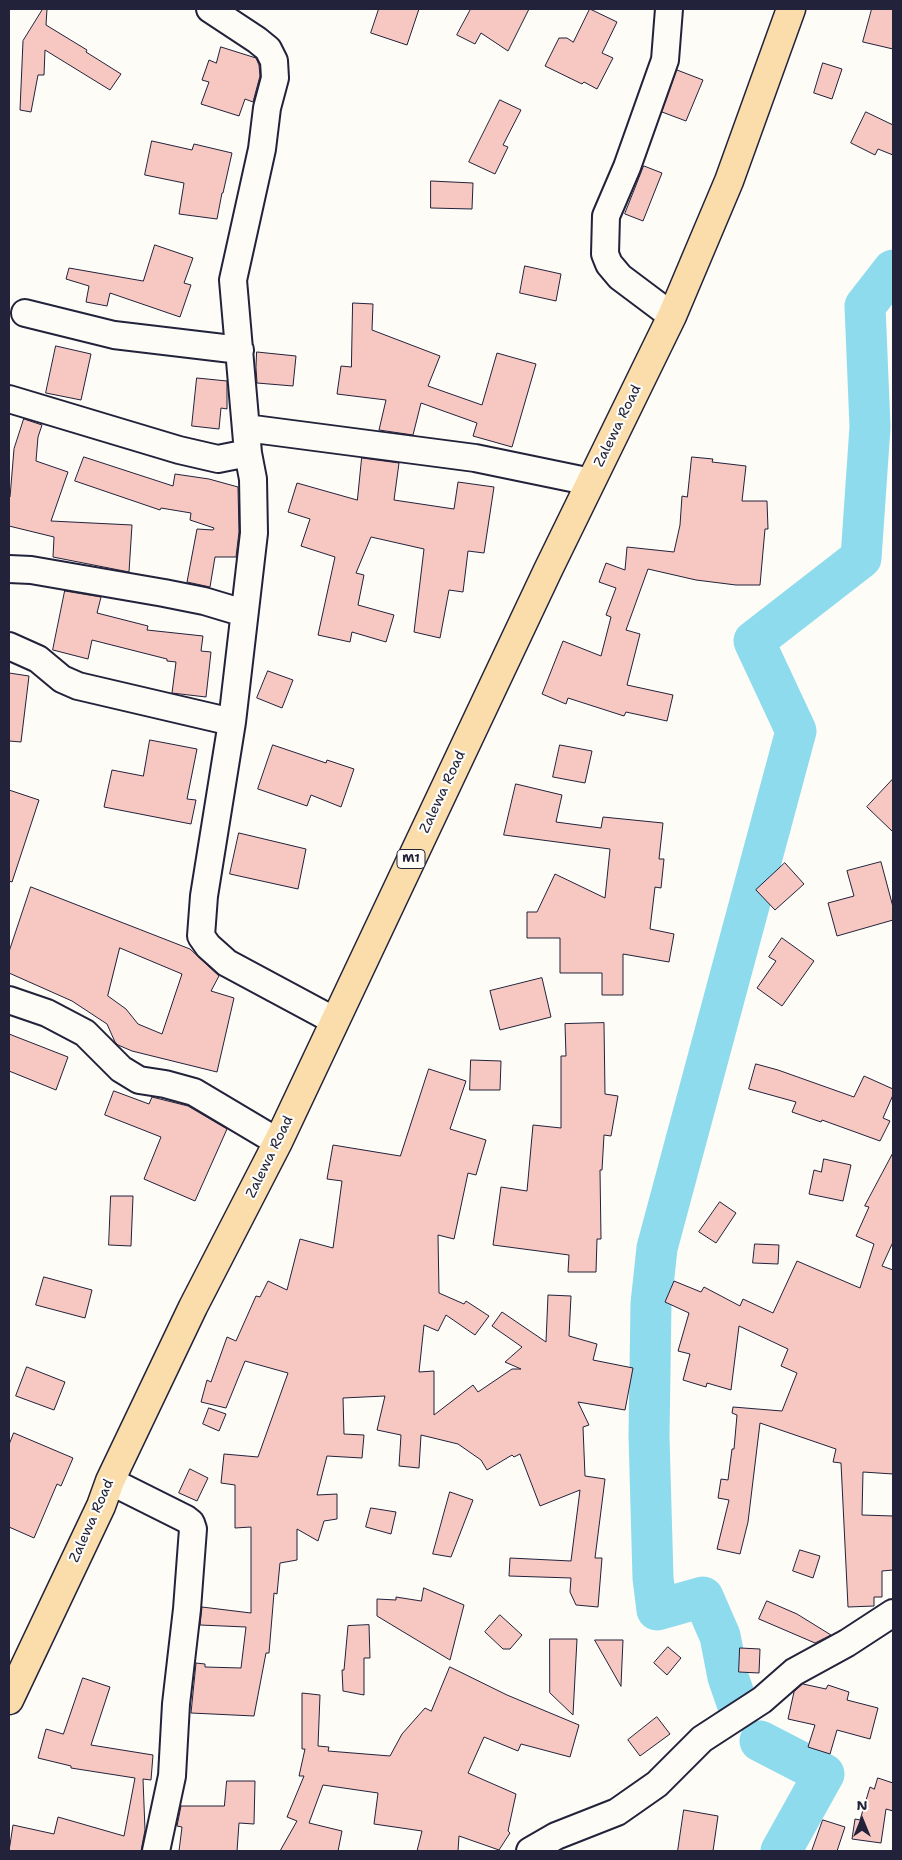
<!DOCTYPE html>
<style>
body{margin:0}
#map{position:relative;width:902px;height:1860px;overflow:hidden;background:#fdfcf7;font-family:"Shantell Sans",sans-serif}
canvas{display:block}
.frame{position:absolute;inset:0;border:10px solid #22223b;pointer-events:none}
.north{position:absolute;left:837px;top:1795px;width:50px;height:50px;-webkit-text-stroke:4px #fdfcf7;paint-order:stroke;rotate:0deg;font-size:14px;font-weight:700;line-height:20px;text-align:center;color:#22223b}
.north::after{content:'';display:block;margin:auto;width:18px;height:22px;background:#22223b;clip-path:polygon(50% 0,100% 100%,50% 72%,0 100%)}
</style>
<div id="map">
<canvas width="902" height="1860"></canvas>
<div class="frame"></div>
<div class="north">N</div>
</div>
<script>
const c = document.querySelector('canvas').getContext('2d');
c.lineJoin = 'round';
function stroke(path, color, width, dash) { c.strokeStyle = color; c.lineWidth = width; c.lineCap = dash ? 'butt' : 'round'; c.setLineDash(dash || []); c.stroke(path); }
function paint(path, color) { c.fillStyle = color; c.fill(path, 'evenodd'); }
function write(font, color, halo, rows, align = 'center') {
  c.font = font + ' "Shantell Sans",sans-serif'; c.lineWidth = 4.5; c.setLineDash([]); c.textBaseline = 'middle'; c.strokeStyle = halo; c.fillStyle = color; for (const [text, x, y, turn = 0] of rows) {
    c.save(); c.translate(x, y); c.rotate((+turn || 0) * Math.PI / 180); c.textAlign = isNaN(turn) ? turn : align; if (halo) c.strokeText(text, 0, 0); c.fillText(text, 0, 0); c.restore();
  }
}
stroke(new Path2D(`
 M 737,1703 L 728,1677 L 720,1636 L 703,1597 L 657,1610 L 653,1578 L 649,1436 L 651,1304 L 657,1248 L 796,731 L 754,641 L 861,558 L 870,427 L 865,306 L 893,270
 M 760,1741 L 824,1774 L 781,1851`), '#8edbed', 41);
const building = new Path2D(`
 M 43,9 L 47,9 L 46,25 L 87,50 L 86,52 L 121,74 L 110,90 L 45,50 L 44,75 L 38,75 L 31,112 L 20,110 L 23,41 Z
 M 379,9 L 419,9 L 407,45 L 371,33 Z
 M 471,9 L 529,9 L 508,51 L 481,33 L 475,44 L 457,35 Z
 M 590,9 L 617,22 L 602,53 L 613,58 L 597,89 L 584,82 L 582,84 L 545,66 L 559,38 L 567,38 L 573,42 Z
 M 872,9 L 893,9 L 893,49 L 863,42 Z
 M 221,47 L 256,58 L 259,65 L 260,76 L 253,102 L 245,99 L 239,116 L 201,104 L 209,82 L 202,80 L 209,60 L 216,63 Z
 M 823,63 L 842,69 L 832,99 L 814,93 Z
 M 677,70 L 703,80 L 686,121 L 662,112 Z
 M 500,100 L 521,110 L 503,145 L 508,147 L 495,174 L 469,162 Z
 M 866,112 L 893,125 L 893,155 L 878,149 L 875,155 L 851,143 Z
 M 152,141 L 192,150 L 194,144 L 232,153 L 223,193 L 222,193 L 217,219 L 179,214 L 184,183 L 145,175 Z
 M 644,166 L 662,173 L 643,221 L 625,214 Z
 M 431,181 L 473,183 L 472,209 L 431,208 Z
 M 155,245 L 193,258 L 184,283 L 191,285 L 180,317 L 110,293 L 107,306 L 86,302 L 89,286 L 66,279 L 69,268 L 143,281 Z
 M 525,266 L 561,274 L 556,301 L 520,293 Z
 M 353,303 L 373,304 L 372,330 L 440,356 L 428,386 L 482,405 L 497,353 L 536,364 L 512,447 L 473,436 L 477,423 L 421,403 L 413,435 L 379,430 L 386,400 L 337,394 L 341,366 L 351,367 Z
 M 56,346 L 91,354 L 81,400 L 46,393 Z
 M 257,352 L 296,356 L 293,386 L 257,383 L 256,368 Z
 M 197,378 L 227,381 L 227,409 L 221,408 L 219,429 L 192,426 Z
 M 24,419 L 42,425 L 38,437 L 36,461 L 68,472 L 51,521 L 132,525 L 129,572 L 53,557 L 54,537 L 9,526 L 9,497 L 10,497 L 14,449 Z
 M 84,457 L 173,486 L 175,474 L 209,479 L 238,487 L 239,532 L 236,557 L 215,557 L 210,587 L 187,582 L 197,529 L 213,530 L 214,528 L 190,520 L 191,513 L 161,508 L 160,510 L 75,481 Z
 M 692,457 L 713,459 L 712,462 L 746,466 L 742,501 L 767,501 L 768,529 L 765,529 L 760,585 L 736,585 L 696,580 L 648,569 L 626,630 L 640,634 L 627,685 L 673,695 L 667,721 L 626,712 L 624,716 L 568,698 L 566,704 L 542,694 L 563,641 L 601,656 L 611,617 L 606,615 L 616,588 L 599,582 L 606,563 L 625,570 L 627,547 L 674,552 L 680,525 L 682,496 L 687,497 Z
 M 362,458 L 399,463 L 394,500 L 454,509 L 458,482 L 494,487 L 484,553 L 468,551 L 463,592 L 449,590 L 440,638 L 414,632 L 424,549 L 371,537 L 356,573 L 364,575 L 358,605 L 394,615 L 386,642 L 352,632 L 350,642 L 318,635 L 335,557 L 301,546 L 310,519 L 288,512 L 297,483 L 357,500 Z
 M 65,591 L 101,597 L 97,613 L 148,626 L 147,630 L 203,636 L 201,651 L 211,652 L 206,697 L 172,693 L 176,662 L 167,661 L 167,659 L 92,640 L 88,659 L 53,650 Z
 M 268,671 L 293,680 L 282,708 L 257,698 Z
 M 9,673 L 29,676 L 21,742 L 9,741 Z
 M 150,740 L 197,749 L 187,799 L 196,800 L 191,824 L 104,807 L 112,770 L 143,776 Z
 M 273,745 L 326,763 L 327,760 L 354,769 L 341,807 L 311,795 L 307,806 L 258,789 Z
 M 560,745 L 592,751 L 585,783 L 553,777 Z
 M 893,779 L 893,832 L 867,807 Z
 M 516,784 L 562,795 L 556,822 L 601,828 L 603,817 L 663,823 L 659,859 L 664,859 L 661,888 L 655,887 L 650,929 L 674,934 L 669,962 L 623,954 L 623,995 L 602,995 L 602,973 L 560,973 L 560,938 L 527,938 L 527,912 L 537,912 L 555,874 L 605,898 L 610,849 L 504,835 Z
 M 9,790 L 39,800 L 12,882 L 9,881 Z
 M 239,833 L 306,849 L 298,889 L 230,874 Z
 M 881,862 L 893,907 L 893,920 L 837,936 L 828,903 L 854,896 L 847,871 Z
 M 785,863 L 804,884 L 775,910 L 756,890 Z
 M 31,887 L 190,949 L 219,976 L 211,991 L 234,998 L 217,1072 L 132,1051 L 118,1045 L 115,1042 L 107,1024 L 72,1001 L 9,973 L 9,952 ZM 120,948 L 182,974 L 162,1034 L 138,1024 L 126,1009 L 108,996 Z
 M 782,938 L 814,961 L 782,1006 L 757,988 L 776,961 L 769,957 Z
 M 542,978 L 551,1017 L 500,1030 L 490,991 Z
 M 604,1023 L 605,1094 L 618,1096 L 611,1136 L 604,1135 L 602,1170 L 600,1170 L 601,1239 L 597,1239 L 596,1272 L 568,1272 L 569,1255 L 493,1245 L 501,1187 L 527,1191 L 533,1125 L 561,1128 L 561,1056 L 566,1056 L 565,1024 Z
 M 9,1034 L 68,1057 L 56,1090 L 9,1071 Z
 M 471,1060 L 501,1061 L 500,1090 L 470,1090 Z
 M 756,1064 L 778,1070 L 854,1097 L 864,1076 L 893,1089 L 893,1095 L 883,1118 L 890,1121 L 880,1141 L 822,1120 L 821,1122 L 792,1112 L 796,1102 L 749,1089 Z
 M 429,1069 L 466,1081 L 450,1129 L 486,1140 L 476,1175 L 468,1173 L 454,1239 L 438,1235 L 439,1293 L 464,1304 L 466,1301 L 489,1316 L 475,1335 L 446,1315 L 438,1331 L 424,1325 L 419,1372 L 434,1371 L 434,1415 L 473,1385 L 478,1392 L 512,1369 L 521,1369 L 505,1362 L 522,1347 L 492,1326 L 502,1312 L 546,1342 L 548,1295 L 571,1296 L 569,1336 L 597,1344 L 593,1360 L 633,1368 L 625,1410 L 578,1402 L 589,1425 L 583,1427 L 585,1476 L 605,1479 L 595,1558 L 602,1558 L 598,1607 L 576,1605 L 570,1592 L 571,1578 L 509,1576 L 510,1558 L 571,1561 L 580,1490 L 540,1506 L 520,1454 L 514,1457 L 512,1455 L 487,1470 L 481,1460 L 458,1444 L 421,1435 L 419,1468 L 399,1466 L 401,1435 L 377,1430 L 385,1396 L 343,1398 L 344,1434 L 364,1435 L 362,1458 L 327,1456 L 317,1495 L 337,1494 L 337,1519 L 324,1521 L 318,1541 L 297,1529 L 297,1560 L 280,1563 L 277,1594 L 274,1593 L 269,1653 L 266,1653 L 254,1716 L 191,1713 L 196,1663 L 205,1664 L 205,1667 L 241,1668 L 246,1627 L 200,1625 L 202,1607 L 251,1613 L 251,1527 L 235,1528 L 235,1485 L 221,1483 L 224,1454 L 258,1457 L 288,1373 L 245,1361 L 226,1408 L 201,1402 L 207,1380 L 211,1382 L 227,1337 L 236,1341 L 256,1296 L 260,1297 L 268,1281 L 287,1290 L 300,1239 L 333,1248 L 342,1181 L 327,1179 L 333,1145 L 400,1156 Z
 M 114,1091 L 149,1104 L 152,1097 L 188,1106 L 227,1129 L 195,1201 L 144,1179 L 161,1137 L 105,1115 Z
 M 893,1153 L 893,1242 L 882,1266 L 893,1270 L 893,1474 L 863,1472 L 862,1515 L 893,1516 L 893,1570 L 882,1571 L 882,1597 L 874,1597 L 874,1606 L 848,1607 L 841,1463 L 833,1462 L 836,1449 L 760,1423 L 748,1522 L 740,1554 L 717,1549 L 729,1500 L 718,1498 L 721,1479 L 728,1480 L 732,1449 L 734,1449 L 737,1415 L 732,1413 L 733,1407 L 782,1411 L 797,1373 L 781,1366 L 788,1349 L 739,1326 L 731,1390 L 707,1383 L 706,1387 L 683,1380 L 690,1354 L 678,1351 L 689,1313 L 665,1302 L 674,1281 L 701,1292 L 704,1287 L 740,1306 L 743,1299 L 773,1313 L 797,1261 L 860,1288 L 874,1244 L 856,1236 L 869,1207 L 865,1206 Z
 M 824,1159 L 851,1165 L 843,1201 L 809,1194 L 814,1170 L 821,1172 Z
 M 111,1196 L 133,1196 L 131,1246 L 109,1245 Z
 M 720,1202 L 736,1213 L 716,1243 L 699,1232 Z
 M 755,1244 L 779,1245 L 778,1264 L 753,1263 Z
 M 44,1277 L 92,1290 L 85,1318 L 36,1305 Z
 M 27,1367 L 65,1382 L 54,1410 L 16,1396 Z
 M 209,1408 L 226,1414 L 219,1431 L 203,1424 Z
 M 14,1433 L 73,1458 L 61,1486 L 57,1484 L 34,1538 L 9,1527 L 9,1445 Z
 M 190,1469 L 208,1478 L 197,1501 L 179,1493 Z
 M 450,1492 L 473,1500 L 451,1557 L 433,1554 Z
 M 371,1508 L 396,1512 L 391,1534 L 366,1527 Z
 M 800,1550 L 820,1556 L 813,1578 L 793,1571 Z
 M 424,1588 L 464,1605 L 450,1660 L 377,1616 L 377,1599 L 396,1600 L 396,1597 L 421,1601 Z
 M 767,1601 L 797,1614 L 831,1635 L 815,1643 L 759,1619 Z
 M 500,1615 L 522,1635 L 510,1649 L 503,1649 L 485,1632 Z
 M 369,1625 L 370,1658 L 364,1658 L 364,1695 L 343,1691 L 342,1670 L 344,1670 L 348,1626 Z
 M 550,1639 L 577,1639 L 573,1715 L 550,1693 Z
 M 595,1640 L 623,1640 L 621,1686 Z
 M 668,1647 L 681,1658 L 667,1675 L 654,1663 Z
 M 740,1648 L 760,1649 L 759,1673 L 739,1672 Z
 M 450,1667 L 507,1695 L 579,1725 L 570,1757 L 521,1744 L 518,1751 L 484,1737 L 468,1773 L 516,1794 L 508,1831 L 510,1833 L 499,1850 L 459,1836 L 458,1851 L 417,1851 L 422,1831 L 374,1824 L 378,1793 L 323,1785 L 309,1823 L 342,1831 L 338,1851 L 280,1851 L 297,1821 L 287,1817 L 304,1776 L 299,1776 L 305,1749 L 302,1749 L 302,1693 L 320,1695 L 318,1746 L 329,1747 L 328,1751 L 390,1756 L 402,1734 L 425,1708 L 431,1711 Z
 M 83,1678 L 110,1687 L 91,1745 L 153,1755 L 151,1780 L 143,1779 L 145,1830 L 141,1851 L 9,1851 L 13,1825 L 54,1834 L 58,1817 L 124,1836 L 135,1778 L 71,1768 L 71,1766 L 38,1758 L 46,1729 L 63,1734 Z
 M 803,1684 L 826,1689 L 828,1685 L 849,1692 L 847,1700 L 878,1708 L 870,1739 L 837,1730 L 830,1754 L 808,1747 L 815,1725 L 788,1719 L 794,1692 Z
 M 657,1717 L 670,1734 L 640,1756 L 628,1740 Z
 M 878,1778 L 893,1783 L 893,1811 L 886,1809 L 881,1843 L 852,1839 L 855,1819 L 860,1820 L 870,1787 L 874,1789 Z
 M 227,1781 L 255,1781 L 254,1824 L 239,1823 L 237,1851 L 179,1851 L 182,1827 L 177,1826 L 181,1806 L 224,1806 Z
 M 684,1810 L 718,1816 L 713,1851 L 678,1851 Z
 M 823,1820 L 845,1827 L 837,1851 L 812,1851 Z`);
paint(building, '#f7c7c2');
stroke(building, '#22223b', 1);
const street = new Path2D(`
 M 210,9 L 257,40 L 268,49 L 274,61 L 275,78 L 267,108 L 262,149 L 233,280 L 248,453 L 253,479 L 254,533 L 232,722 L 204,896 L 201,936 L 208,946 L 227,963 L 335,1021
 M 669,9 L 665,60 L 627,167 L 606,216 L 605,254 L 609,264 L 620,277 L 672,316
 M 25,313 L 114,335 L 240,350
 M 9,399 L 179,450 L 218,459 L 248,453
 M 246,428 L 475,458 L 591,482
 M 9,569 L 31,570 L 164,593 L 204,601 L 244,613
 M 9,646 L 38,659 L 62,679 L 78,686 L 232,722
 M 9,1000 L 47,1013 L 85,1033 L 121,1069 L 139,1080 L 165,1084 L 194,1092 L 278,1142
 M 110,1481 L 186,1519 L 191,1523 L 193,1529 L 187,1609 L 176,1704 L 172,1776 L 156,1851
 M 530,1851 L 556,1836 L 617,1812 L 657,1784 L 702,1739 L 762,1700 L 794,1672 L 847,1643 L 893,1613`);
const highway = new Path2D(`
 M 9,1700 L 101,1506 L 110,1481 L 193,1307 L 278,1142 L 548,570 L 672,316 L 729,181 L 791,9`);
stroke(street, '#22223b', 30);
stroke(highway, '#22223b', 31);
stroke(street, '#fdfcf7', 26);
stroke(highway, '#faddab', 28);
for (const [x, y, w] of [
 [411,859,28]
]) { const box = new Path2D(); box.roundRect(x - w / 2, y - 9.5, w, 19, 4); c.fillStyle = '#fdfcf7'; c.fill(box); stroke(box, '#22223b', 1); }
write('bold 12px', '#22223b', null, [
 ["M1",411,859]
]);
write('14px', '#22223b', '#fdfcf7', [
 ["Zalewa Road",618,426,-64],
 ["Zalewa Road",443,792,-65],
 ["Zalewa Road",270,1157,-64],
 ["Zalewa Road",92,1521,-66]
]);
</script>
